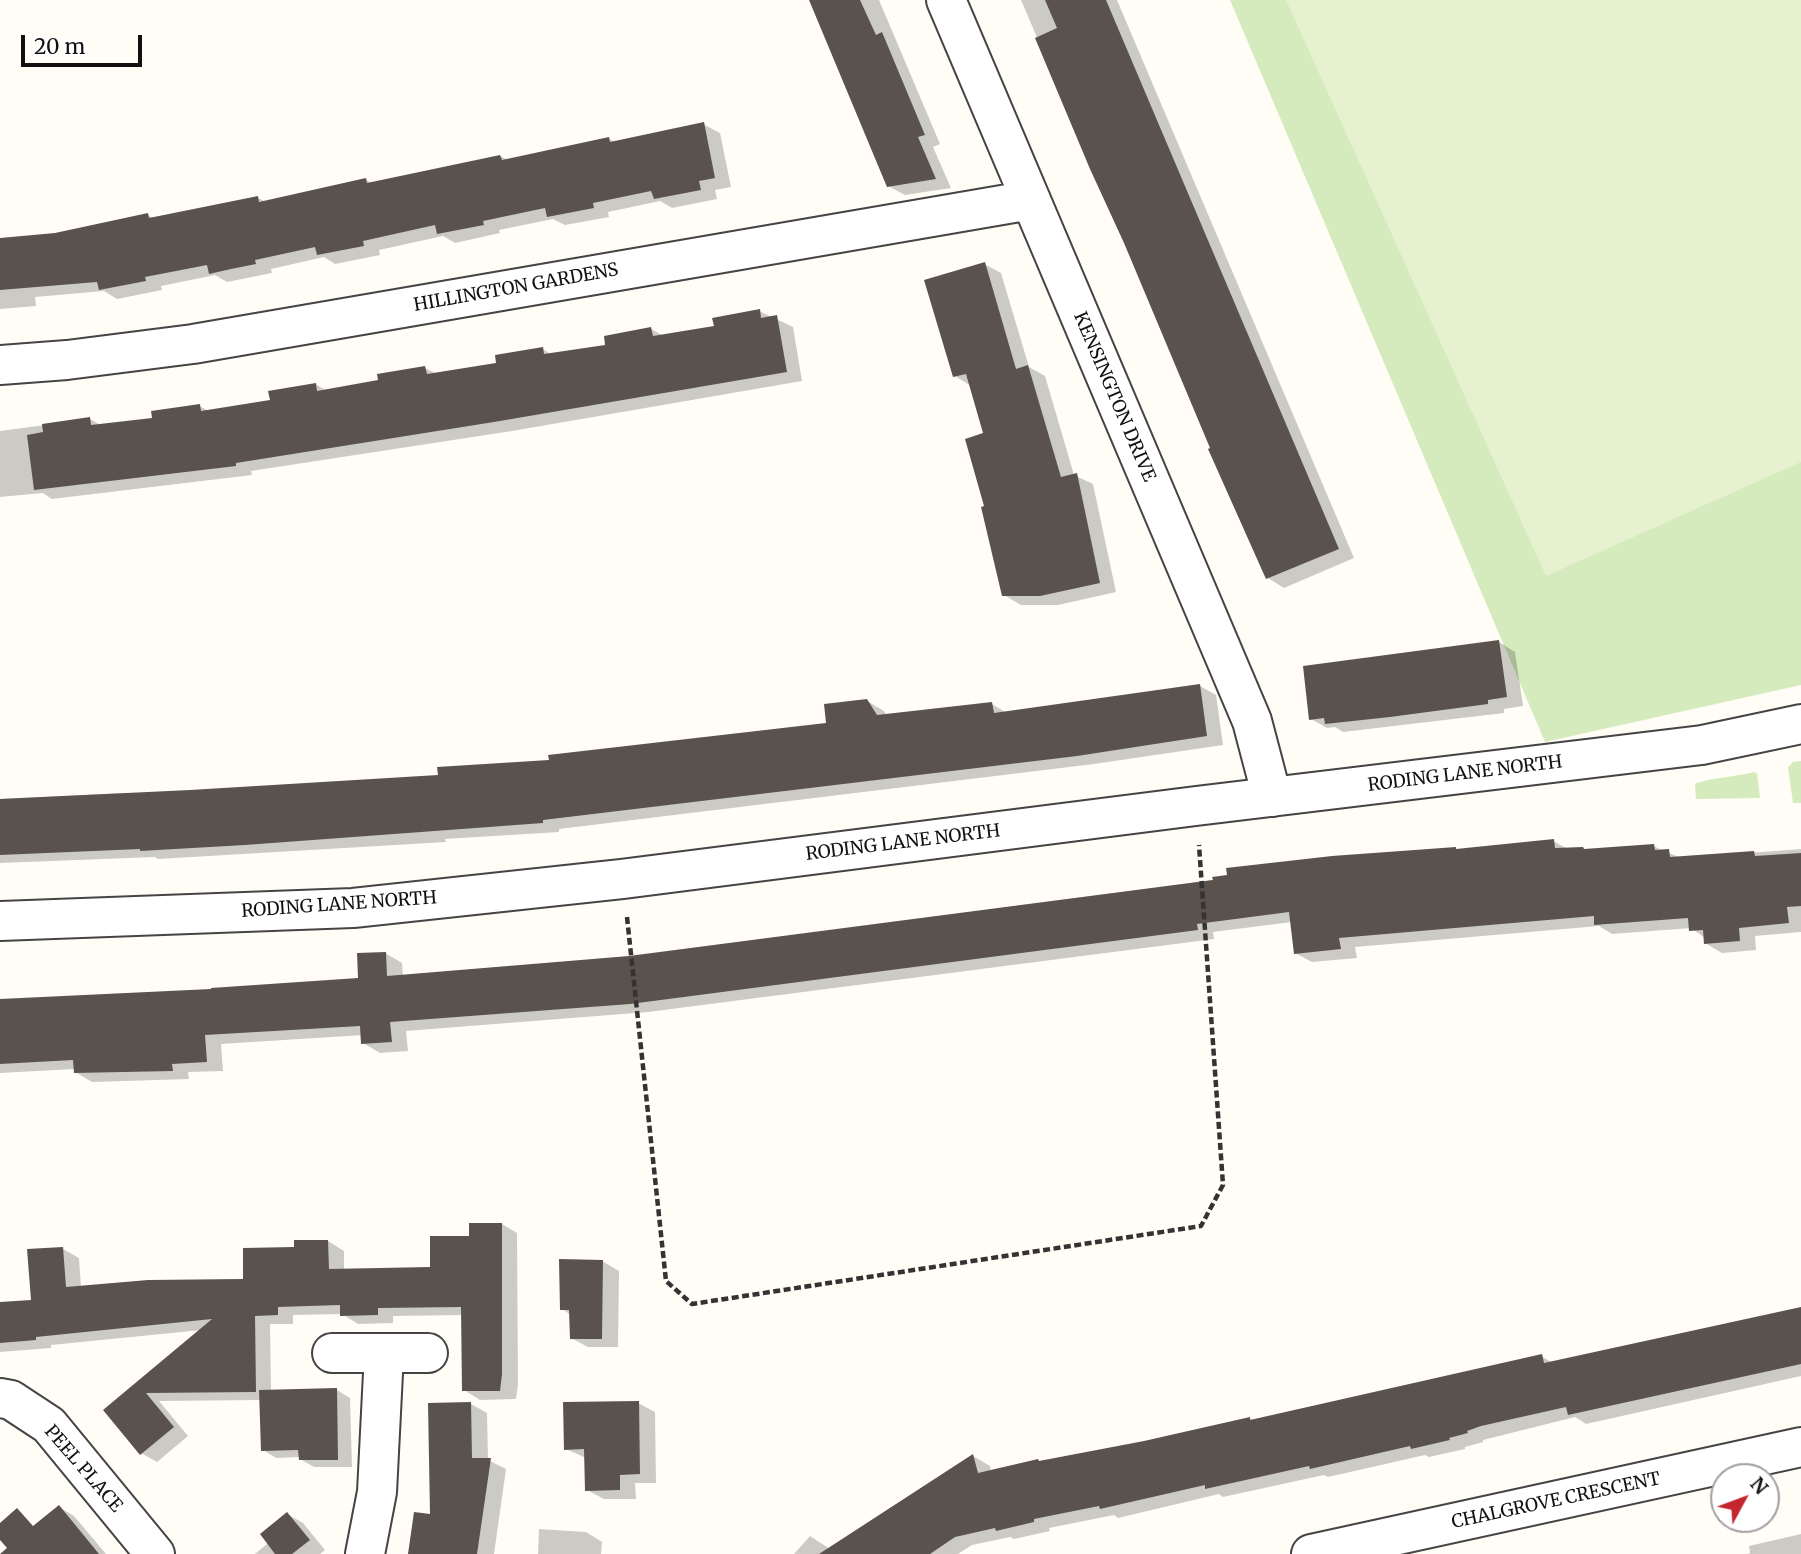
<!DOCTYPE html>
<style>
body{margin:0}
#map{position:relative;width:1801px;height:1554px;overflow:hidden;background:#fffdf5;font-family:Merriweather,serif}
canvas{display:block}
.north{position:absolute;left:1710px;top:1463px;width:70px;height:70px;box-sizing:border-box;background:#fff;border:2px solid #a0a0a0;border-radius:50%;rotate:49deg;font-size:19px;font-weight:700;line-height:28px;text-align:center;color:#111}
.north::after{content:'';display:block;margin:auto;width:24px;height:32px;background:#c4262e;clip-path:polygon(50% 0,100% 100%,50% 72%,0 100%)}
.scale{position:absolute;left:21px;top:35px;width:121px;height:32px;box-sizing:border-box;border:4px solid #111;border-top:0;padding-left:9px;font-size:21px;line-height:24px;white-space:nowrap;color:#111;-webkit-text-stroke:5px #fff;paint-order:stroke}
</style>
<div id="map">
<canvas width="1801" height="1554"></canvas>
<div class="north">N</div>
<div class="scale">20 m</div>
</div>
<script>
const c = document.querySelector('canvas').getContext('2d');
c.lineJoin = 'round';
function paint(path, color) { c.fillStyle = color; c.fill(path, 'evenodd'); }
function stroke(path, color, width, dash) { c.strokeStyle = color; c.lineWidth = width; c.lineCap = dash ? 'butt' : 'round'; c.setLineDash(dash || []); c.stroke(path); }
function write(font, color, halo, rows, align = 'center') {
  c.font = font + ' Merriweather,serif'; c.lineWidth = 7; c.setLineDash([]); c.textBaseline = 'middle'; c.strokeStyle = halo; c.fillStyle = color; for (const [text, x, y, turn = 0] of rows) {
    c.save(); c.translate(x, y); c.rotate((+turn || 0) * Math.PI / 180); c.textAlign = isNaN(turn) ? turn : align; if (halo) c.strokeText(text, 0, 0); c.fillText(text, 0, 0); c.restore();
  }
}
paint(new Path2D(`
 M 1230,0 L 1801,0 L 1801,685 L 1545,742 Z
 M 1801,761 L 1801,803 L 1793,803 L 1788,767 L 1793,762 Z
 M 1754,772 L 1757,773 L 1760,798 L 1696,799 L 1695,784 C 1704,779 1740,776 1754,772 Z`), '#d5ebbd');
paint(new Path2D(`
 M 1286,0 L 1801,0 L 1801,462 L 1546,576 Z`), '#e6f2cf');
paint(new Path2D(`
 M 810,0 L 879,0 L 940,144 L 933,147 L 951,188 L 905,195 L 888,186 Z
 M 1021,0 L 1117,0 L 1354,558 L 1284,588 L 1268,578 Z
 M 703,124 L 720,133 L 731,187 L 715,190 L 717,199 L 672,208 L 660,201 L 608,212 L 609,217 L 565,225 L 553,219 L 499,230 L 500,233 L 455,243 L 443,236 L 379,250 L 380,255 L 335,264 L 324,257 L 271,269 L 272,273 L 227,282 L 215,275 L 161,286 L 162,290 L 117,299 L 104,291 L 35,297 L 36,306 L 0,309 L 0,240 L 56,235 L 148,215 L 155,219 L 258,198 L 266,202 L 366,180 L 373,184 L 500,156 L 508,160 L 609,139 L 615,142 Z
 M 984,264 L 1001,273 L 1029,367 L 1045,376 L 1074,475 L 1093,484 L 1116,592 L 1058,605 L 1021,605 L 1004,595 L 986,507 L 985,434 L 971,386 L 955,376 Z
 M 759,311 L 793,327 L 802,381 L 512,431 L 251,471 L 252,475 L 52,499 L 43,493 L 0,497 L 0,431 L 90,419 L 102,426 L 154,419 L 199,406 L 209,411 L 272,401 L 315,384 L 327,391 L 380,382 L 425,368 L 437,374 L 498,365 L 543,349 L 552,355 L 607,346 L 651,329 L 664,336 L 716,328 Z
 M 1499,642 L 1515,652 L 1523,706 L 1504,709 L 1504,713 L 1343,732 L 1335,727 L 1327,728 L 1311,719 Z
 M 1200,686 L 1216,695 L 1223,745 L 1094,764 L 559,829 L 559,832 L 445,839 L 446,842 L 158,859 L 155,857 L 0,863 L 0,799 L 125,793 L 129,795 L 439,777 L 828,724 L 867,701 L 884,711 L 887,716 L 992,704 L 1007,713 Z
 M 1553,841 L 1568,849 L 1583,848 L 1587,851 L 1653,846 L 1681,858 L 1801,849 L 1801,932 L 1755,936 L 1756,950 L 1722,953 L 1705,943 L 1705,938 L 1691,928 L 1612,934 L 1599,926 L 1355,947 L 1357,958 L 1312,962 L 1295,953 L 1292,922 L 1213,932 L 1214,939 L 648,1012 L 406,1031 L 408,1051 L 380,1053 L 363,1043 L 363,1035 L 221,1044 L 223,1071 L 188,1072 L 189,1079 L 92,1082 L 75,1072 L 75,1069 L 0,1073 L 0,1001 L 136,996 L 360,979 L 385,953 L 402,963 L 403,976 L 630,957 L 1455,848 L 1458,850 Z
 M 502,1224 L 517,1233 L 518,1384 L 516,1399 L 480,1400 L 464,1390 L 463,1315 L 393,1316 L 393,1323 L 358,1324 L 342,1314 L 293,1315 L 293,1324 L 270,1324 L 271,1391 L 337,1390 L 350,1398 L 352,1467 L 314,1467 L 300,1459 L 300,1457 L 276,1458 L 263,1450 L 261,1400 L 159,1401 L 188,1436 L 157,1462 L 141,1453 L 106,1410 L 202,1330 L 51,1345 L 51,1348 L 0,1352 L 0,1303 L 33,1301 L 63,1249 L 79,1258 L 81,1288 L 245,1281 L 296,1249 L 328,1241 L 344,1251 L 344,1270 L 432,1269 L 471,1238 Z
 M 602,1261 L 619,1271 L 618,1347 L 588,1347 L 571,1338 L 571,1315 L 562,1309 Z
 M 1801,1309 L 1801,1376 L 1586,1424 L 1575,1417 L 1483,1440 L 1483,1442 L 1465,1447 L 1465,1449 L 1429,1457 L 1425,1455 L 1328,1477 L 1324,1475 L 1223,1497 L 1219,1494 L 1118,1518 L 1114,1515 L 1049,1528 L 1050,1531 L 1014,1539 L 1010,1537 L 972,1545 L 958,1554 L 794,1554 L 810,1536 L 830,1549 L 973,1456 L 990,1466 L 991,1472 L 1144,1442 L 1250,1418 L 1254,1421 L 1541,1356 L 1553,1363 Z
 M 638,1403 L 655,1412 L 656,1483 L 635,1483 L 636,1499 L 604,1499 L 587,1490 L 586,1458 L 566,1449 Z
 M 471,1404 L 487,1413 L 488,1460 L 506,1469 L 494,1554 L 410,1554 L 432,1516 Z
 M 59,1507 L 74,1516 L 106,1554 L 22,1554 Z
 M 287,1514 L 303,1523 L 325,1550 L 320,1554 L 255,1554 L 268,1543 Z
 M 539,1529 L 586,1532 L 602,1542 L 601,1554 L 538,1554 Z
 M 1801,1534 L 1801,1554 L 1747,1554 L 1750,1553 L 1749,1546 Z`), '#0003');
paint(new Path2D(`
 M 809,0 L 860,0 L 876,35 L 882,32 L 925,135 L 918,137 L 936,179 L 887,187 Z
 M 1045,0 L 1106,0 L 1339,549 L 1266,579 L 1208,449 L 1210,448 L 1124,243 L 1090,169 L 1035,38 L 1057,28 Z
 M 704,122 L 715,178 L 699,181 L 701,190 L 654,199 L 651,191 L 593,203 L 594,208 L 547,217 L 545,208 L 483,221 L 484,225 L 437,234 L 435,225 L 363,241 L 364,246 L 317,255 L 315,247 L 255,260 L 256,264 L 231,269 L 209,274 L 207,265 L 145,277 L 146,281 L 99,290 L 97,282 L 0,290 L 0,238 L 55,233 L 148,213 L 149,218 L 258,196 L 259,202 L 366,178 L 367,183 L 500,155 L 502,160 L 609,137 L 610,142 Z
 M 985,262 L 1016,369 L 1028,365 L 1061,477 L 1077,473 L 1100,583 L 1040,596 L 1002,596 L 981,507 L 984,506 L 965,439 L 983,433 L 966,374 L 953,377 L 924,280 Z
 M 760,309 L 761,318 L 777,315 L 787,372 L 494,422 L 236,463 L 236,466 L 34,490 L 27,435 L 43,432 L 42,424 L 90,417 L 91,425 L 152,418 L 151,411 L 200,404 L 201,411 L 270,400 L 268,391 L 316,383 L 317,391 L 378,380 L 377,374 L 425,366 L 427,374 L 496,363 L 495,355 L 543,347 L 544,354 L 605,345 L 604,336 L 651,327 L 653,336 L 714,326 L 712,318 Z
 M 1499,640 L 1507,697 L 1488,700 L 1488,704 L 1390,717 L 1325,724 L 1324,718 L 1309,720 L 1303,666 Z
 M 1200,684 L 1207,736 L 1077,756 L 543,820 L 543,823 L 245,845 L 140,851 L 140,849 L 0,855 L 0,799 L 190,790 L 438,775 L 437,767 L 549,760 L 548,755 L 826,723 L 824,704 L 867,699 L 877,715 L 992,702 L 994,713 Z
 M 1554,839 L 1555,848 L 1583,847 L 1584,849 L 1654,844 L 1655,850 L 1669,849 L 1670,857 L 1754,851 L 1755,856 L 1801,853 L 1801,906 L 1787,907 L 1789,923 L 1739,928 L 1740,941 L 1704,944 L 1703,930 L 1689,931 L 1688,918 L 1594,925 L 1594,916 L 1339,938 L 1341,949 L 1294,954 L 1289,912 L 1197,924 L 1198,930 L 630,1004 L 390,1022 L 392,1042 L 361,1044 L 360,1026 L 205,1035 L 207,1062 L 172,1064 L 173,1071 L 74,1073 L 73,1060 L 0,1064 L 0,999 L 211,989 L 211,988 L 358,978 L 357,953 L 386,952 L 387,976 L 629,956 L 1213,880 L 1212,877 L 1227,875 L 1226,868 L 1332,856 L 1456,847 L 1456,849 Z
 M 469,1223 L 502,1223 L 502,1374 L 500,1391 L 462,1391 L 461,1307 L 378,1308 L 378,1315 L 340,1316 L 340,1305 L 278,1307 L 278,1315 L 255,1316 L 256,1392 L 146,1393 L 174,1427 L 140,1455 L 103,1410 L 212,1319 L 36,1337 L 36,1340 L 0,1343 L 0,1302 L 31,1300 L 27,1249 L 63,1247 L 66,1287 L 148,1280 L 243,1279 L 243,1248 L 294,1247 L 294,1240 L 328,1240 L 329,1269 L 430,1267 L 430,1236 L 469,1236 Z
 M 559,1259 L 603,1260 L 602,1339 L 570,1339 L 569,1310 L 560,1310 Z
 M 1801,1307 L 1801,1364 L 1568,1415 L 1566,1407 L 1481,1426 L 1467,1431 L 1468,1433 L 1449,1438 L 1450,1440 L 1411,1449 L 1410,1446 L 1310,1469 L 1309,1466 L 1205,1489 L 1205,1485 L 1100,1509 L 1099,1506 L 1034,1519 L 1034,1522 L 996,1531 L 995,1528 L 955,1537 L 930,1554 L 819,1554 L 973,1454 L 978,1473 L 1038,1459 L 1039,1461 L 1144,1441 L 1250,1417 L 1250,1420 L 1542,1354 L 1544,1363 Z
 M 337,1388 L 338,1460 L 299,1460 L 298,1450 L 261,1451 L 259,1390 Z
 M 639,1401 L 640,1474 L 620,1475 L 620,1490 L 585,1491 L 584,1449 L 564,1450 L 563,1402 Z
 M 471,1402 L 472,1458 L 491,1458 L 477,1554 L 408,1554 L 414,1512 L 430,1514 L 428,1403 Z
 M 59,1505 L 99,1554 L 0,1554 L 7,1548 L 0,1540 L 0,1523 L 17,1508 L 33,1526 Z
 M 287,1512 L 310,1540 L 292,1554 L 275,1554 L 260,1534 Z`), '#5a524d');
const minor = new Path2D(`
 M 946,0 L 1252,721 L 1272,797
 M 0,365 L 67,360 L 193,344 L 1031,200
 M 332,1353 L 428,1353
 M 0,1398 L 11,1400 L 49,1425 L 155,1554
 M 365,1554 L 377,1492 L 384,1353
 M 1311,1554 L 1801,1447`);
const tertiary = new Path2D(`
 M 0,921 L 353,908 L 622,879 L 1196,806 L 1702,745 L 1801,724`);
stroke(minor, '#444', 42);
stroke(tertiary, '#444', 42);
stroke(new Path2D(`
 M 627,917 L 666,1281 L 692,1304 L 1201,1226 L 1223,1185 L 1199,845`), '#333', 4.5, [7, 3.5]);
stroke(minor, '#fff', 38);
stroke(tertiary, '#fff', 38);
write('18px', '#111', '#fff', [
 ["HILLINGTON GARDENS",516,288,-10],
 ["KENSINGTON DRIVE",1114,397,67],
 ["RODING LANE NORTH",1465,774,-7],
 ["RODING LANE NORTH",903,843,-7],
 ["RODING LANE NORTH",339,905,-4],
 ["PEEL PLACE",83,1469,49],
 ["CHALGROVE CRESCENT",1556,1501,-12]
]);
</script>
